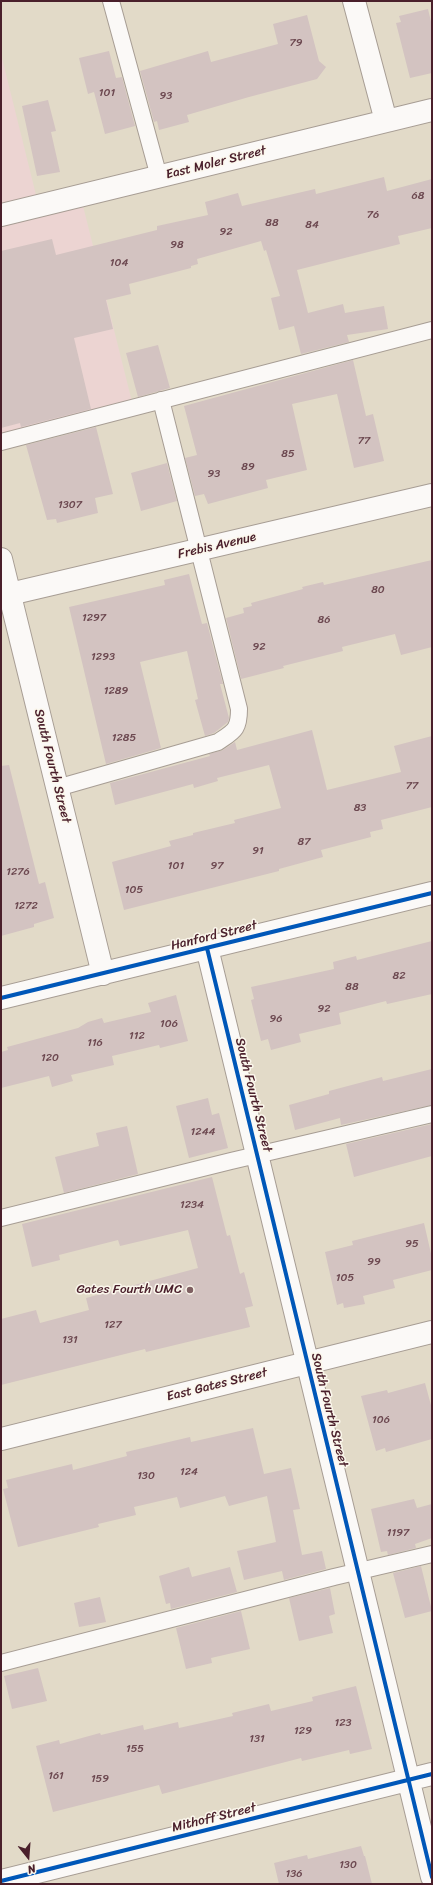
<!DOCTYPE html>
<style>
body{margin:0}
#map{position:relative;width:433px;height:1885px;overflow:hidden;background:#e2dac8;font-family:Sriracha,sans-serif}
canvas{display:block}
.frame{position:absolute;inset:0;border:2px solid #4a1f2b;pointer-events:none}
.north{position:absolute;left:8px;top:1837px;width:40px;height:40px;-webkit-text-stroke:3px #fbf7ec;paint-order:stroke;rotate:163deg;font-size:11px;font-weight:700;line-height:16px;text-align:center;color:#4a1f2b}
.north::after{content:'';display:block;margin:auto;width:14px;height:18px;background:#4a1f2b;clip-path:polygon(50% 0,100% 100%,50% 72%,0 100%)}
</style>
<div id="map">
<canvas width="433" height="1885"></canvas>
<div class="frame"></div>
<div class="north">N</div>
</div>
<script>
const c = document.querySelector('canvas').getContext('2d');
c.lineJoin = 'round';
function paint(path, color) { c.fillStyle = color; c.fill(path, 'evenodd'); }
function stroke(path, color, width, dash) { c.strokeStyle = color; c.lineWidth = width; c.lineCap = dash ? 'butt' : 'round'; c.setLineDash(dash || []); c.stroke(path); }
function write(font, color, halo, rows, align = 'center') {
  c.font = font + ' Sriracha,sans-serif'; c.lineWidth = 3; c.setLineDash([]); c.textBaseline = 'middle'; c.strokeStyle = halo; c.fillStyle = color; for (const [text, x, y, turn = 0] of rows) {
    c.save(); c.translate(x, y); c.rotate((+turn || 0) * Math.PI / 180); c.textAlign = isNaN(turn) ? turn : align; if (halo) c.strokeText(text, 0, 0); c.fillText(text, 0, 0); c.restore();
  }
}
paint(new Path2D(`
 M 1,54 L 40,211 L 82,202 L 134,410 L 1,445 Z`), '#ecd4d2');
paint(new Path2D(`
 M 428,9 L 432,26 L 432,73 L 410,78 L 396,23 L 401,22 L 399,16 Z
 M 307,15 L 319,61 L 326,67 L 317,79 L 249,97 L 187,115 L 189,122 L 159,130 L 157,121 L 154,122 L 140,71 L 208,51 L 211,62 L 278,44 L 273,24 Z
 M 109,51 L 116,78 L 122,77 L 135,126 L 105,134 L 94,92 L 88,94 L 79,58 Z
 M 48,100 L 56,131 L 51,132 L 60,172 L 37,176 L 22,106 Z
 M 384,177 L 387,191 L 432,179 L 432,228 L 398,236 L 400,244 L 297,270 L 308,313 L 343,304 L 345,313 L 384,306 L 388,329 L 347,335 L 349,342 L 301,354 L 294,326 L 279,330 L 271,298 L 280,296 L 266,250 L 264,251 L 261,241 L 197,259 L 198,264 L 191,266 L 191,268 L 129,284 L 131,294 L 106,300 L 113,329 L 74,338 L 91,409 L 21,427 L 20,423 L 1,428 L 1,251 L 52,239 L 56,255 L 157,230 L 157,226 L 208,215 L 205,202 L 238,193 L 242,206 L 315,189 L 316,194 Z
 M 158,345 L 170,388 L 138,397 L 126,353 Z
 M 353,360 L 366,416 L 373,414 L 384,461 L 354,468 L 337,394 L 292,404 L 307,470 L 266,480 L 268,488 L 208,504 L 204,494 L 195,496 L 185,458 L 197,455 L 184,406 Z
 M 96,427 L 113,494 L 95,498 L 98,513 L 57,523 L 56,519 L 47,520 L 26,445 Z
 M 167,463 L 177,501 L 141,511 L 131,473 Z
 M 432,560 L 432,647 L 401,655 L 395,634 L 342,647 L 343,651 L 283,666 L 284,668 L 241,679 L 226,618 L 244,613 L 243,608 L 252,606 L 251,603 L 303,589 L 302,587 L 323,582 L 324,585 Z
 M 189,574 L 202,624 L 207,623 L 223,684 L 220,684 L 229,718 L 228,722 L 214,733 L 205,736 L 195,700 L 198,699 L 187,651 L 140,662 L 161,748 L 106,764 L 69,607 L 165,585 L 164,580 Z
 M 312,730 L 327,790 L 401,772 L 394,746 L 432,736 L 432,807 L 381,820 L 383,829 L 370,832 L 371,837 L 321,850 L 323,857 L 279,869 L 279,871 L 124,910 L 112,862 L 171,846 L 169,841 L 193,835 L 193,833 L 235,823 L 234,820 L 281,808 L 269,765 L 217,778 L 218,781 L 194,788 L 193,784 L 115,805 L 110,783 L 210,756 L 209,754 L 223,750 L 235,742 L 237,750 Z
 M 9,765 L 39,884 L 45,882 L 54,918 L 34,924 L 34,927 L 1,936 L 1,766 Z
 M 432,941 L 432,994 L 387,1004 L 386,1001 L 339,1013 L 341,1024 L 299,1034 L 301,1042 L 271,1050 L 268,1039 L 261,1041 L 251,1000 L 254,999 L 251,987 L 334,969 L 333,962 L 356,956 L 357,960 Z
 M 176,995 L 188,1041 L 160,1048 L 159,1045 L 112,1056 L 114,1065 L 71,1075 L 73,1081 L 52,1087 L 49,1076 L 1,1088 L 1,1052 L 8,1050 L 7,1047 L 78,1028 L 88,1022 L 102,1018 L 104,1023 L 151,1012 L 148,1003 Z
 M 432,1069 L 432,1105 L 341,1125 L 340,1118 L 295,1130 L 289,1105 L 329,1094 L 329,1091 L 382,1077 L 383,1081 Z
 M 208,1098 L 212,1115 L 219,1113 L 228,1148 L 189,1158 L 176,1106 Z
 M 432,1124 L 432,1156 L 354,1177 L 346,1144 Z
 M 127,1126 L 138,1174 L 64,1193 L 55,1157 L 99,1146 L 96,1133 Z
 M 212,1177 L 227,1236 L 230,1235 L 240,1274 L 244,1272 L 253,1306 L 245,1308 L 250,1327 L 146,1352 L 145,1349 L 1,1385 L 1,1319 L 36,1310 L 40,1323 L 89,1310 L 86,1298 L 198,1268 L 188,1230 L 120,1246 L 118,1240 L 59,1255 L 60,1260 L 32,1267 L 22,1224 Z
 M 424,1223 L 432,1258 L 432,1270 L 393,1280 L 395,1288 L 363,1296 L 365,1304 L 344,1308 L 343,1303 L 337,1305 L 325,1252 L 353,1245 L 352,1241 Z
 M 425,1383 L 432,1409 L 432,1439 L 386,1452 L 385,1448 L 376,1451 L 361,1396 L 387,1390 L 388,1393 Z
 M 253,1428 L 264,1474 L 291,1468 L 300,1509 L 293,1510 L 302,1555 L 322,1551 L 326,1569 L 284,1580 L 282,1571 L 244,1580 L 237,1551 L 276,1542 L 267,1496 L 229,1506 L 225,1496 L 180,1508 L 177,1497 L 134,1507 L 136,1515 L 98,1524 L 99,1527 L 18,1547 L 3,1489 L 8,1488 L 6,1480 L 72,1464 L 73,1470 L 127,1456 L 126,1452 L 190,1437 L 191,1442 Z
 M 414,1499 L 417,1508 L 432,1504 L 432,1538 L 415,1544 L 416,1548 L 388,1555 L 387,1551 L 381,1552 L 371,1509 Z
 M 421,1566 L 432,1611 L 405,1618 L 393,1573 Z
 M 189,1567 L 192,1577 L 230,1567 L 237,1592 L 171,1609 L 170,1603 L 166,1604 L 159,1576 Z
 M 330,1588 L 335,1614 L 329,1616 L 333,1633 L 299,1641 L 289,1598 Z
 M 100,1597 L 106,1622 L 79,1627 L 74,1603 Z
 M 241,1611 L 250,1649 L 211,1658 L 212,1663 L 186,1669 L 176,1628 Z
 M 38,1668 L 47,1701 L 12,1709 L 4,1676 Z
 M 356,1686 L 372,1749 L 350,1754 L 349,1750 L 302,1761 L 301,1758 L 162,1794 L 159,1785 L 53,1812 L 36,1746 L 59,1740 L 60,1744 L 100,1733 L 101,1735 L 143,1725 L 144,1730 L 178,1722 L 179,1728 L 233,1716 L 232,1713 L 269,1704 L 271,1711 L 313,1701 L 312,1697 Z
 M 361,1846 L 364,1856 L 365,1856 L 372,1884 L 279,1884 L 274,1863 L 307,1855 L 308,1859 Z`), '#d3c3c1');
const service = new Path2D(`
 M 111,1 L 159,177
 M 1,442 L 432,330
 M 57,788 L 218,742 C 234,731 239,730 239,709 L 161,400
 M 1,1218 L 231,1161 L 432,1114
 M 1,1663 L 334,1577 L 432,1554`);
const minor = new Path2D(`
 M 354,1 L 386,121
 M 1,215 L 432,110
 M 1,559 L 103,974
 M 1,596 L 432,495
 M 207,948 L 432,1877
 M 1,998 L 432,893
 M 1,1439 L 432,1332
 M 1,1881 L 432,1774`);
stroke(service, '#a79d94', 18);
stroke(minor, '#a79d94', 24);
stroke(service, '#fbf9f7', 16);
stroke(minor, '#fbf9f7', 22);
stroke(new Path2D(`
 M 207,948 L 432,1877
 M 1,998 L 432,893
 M 1,1881 L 432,1774`), '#0057b8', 4);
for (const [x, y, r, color] of [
 [190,1290,4,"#7f6062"]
]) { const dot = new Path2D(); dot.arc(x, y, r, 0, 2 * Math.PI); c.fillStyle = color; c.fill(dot); stroke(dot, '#fbf7ec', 1.5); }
write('11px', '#6c4850', null, [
 ["79",296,43],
 ["101",107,93],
 ["93",166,96],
 ["68",418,196],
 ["76",373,215],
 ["88",272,223],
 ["84",312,225],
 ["92",226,232],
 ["98",177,245],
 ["104",119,263],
 ["77",364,441],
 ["85",288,454],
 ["89",248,467],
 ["93",214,474],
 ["1307",70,505],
 ["80",378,590],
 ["1297",94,618],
 ["86",324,620],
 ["92",259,647],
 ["1293",103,657],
 ["1289",116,691],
 ["1285",124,738],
 ["77",412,786],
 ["83",360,808],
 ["87",304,842],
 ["91",258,851],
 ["101",176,866],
 ["97",217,866],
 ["1276",18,872],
 ["105",134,890],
 ["1272",26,906],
 ["82",399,976],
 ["88",352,987],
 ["92",324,1009],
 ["96",276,1019],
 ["106",169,1024],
 ["112",137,1036],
 ["116",95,1043],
 ["120",50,1058],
 ["1244",203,1132],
 ["1234",192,1205],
 ["95",412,1244],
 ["99",374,1262],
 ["105",345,1278],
 ["127",113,1325],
 ["131",70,1340],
 ["106",381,1420],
 ["124",189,1472],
 ["130",146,1476],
 ["1197",398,1533],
 ["123",343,1723],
 ["129",303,1731],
 ["131",257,1739],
 ["155",135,1749],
 ["161",56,1776],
 ["159",100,1779],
 ["130",348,1865],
 ["136",294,1874]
]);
write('13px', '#4a1f2b', '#fbf7ec', [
 ["East Moler Street",216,163,-14],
 ["Frebis Avenue",217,546,-13],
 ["South Fourth Street",52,766,76],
 ["Hanford Street",214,936,-14],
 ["South Fourth Street",253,1095,76],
 ["East Gates Street",217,1385,-14],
 ["South Fourth Street",329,1410,76],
 ["Mithoff Street",214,1818,-14]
]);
write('13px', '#4a1f2b', '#fbf7ec', [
 ["Gates Fourth UMC",182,1290]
], 'right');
</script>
